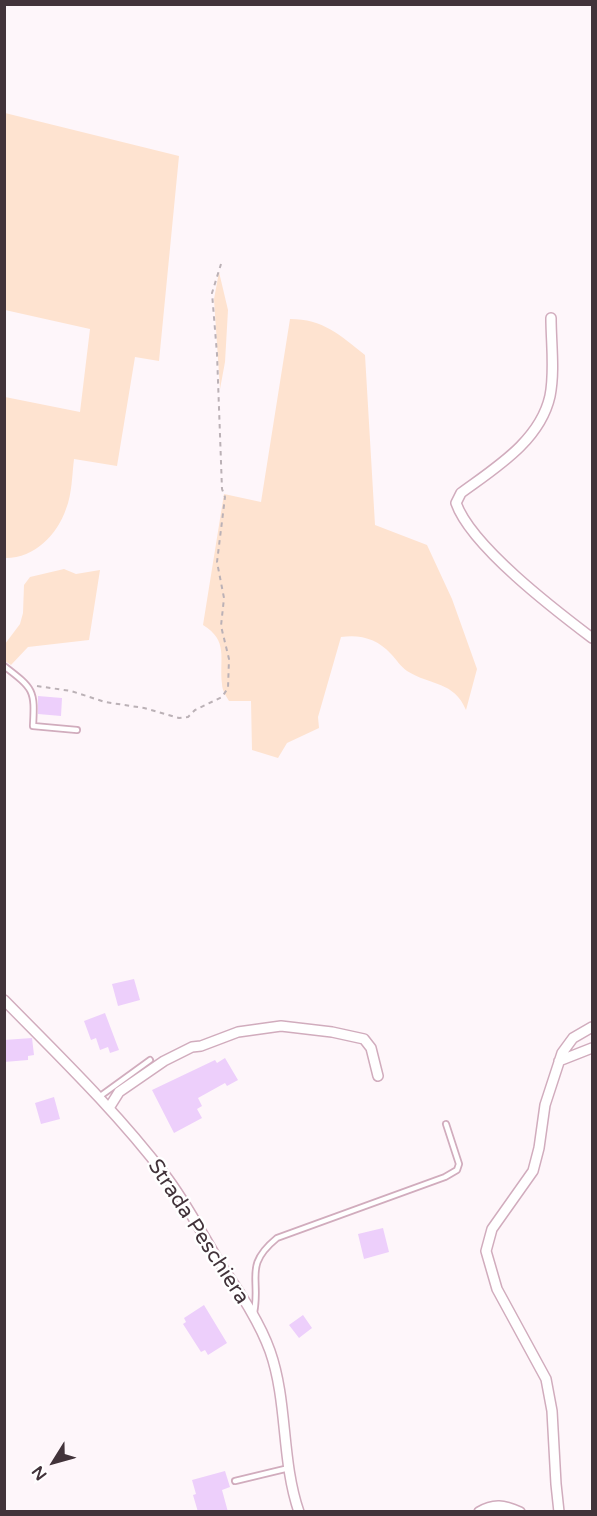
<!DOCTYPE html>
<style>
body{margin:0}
#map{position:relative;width:597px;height:1516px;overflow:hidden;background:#fef6fa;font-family:"Varela Round",sans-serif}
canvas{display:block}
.frame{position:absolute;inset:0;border:6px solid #42333a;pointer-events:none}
.north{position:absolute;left:24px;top:1432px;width:60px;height:60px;-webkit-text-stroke:4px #fff;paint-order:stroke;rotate:233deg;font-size:16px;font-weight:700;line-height:24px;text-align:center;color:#42333a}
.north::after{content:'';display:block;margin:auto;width:21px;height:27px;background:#42333a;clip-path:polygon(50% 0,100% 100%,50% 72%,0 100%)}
</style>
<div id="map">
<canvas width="597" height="1516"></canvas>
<div class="frame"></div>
<div class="north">N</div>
</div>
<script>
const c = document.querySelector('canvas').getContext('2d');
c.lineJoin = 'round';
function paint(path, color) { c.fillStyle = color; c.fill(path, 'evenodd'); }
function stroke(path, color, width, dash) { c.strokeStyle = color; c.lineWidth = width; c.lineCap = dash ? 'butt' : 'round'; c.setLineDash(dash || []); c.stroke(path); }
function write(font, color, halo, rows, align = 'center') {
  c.font = font + ' "Varela Round",sans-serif'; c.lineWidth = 5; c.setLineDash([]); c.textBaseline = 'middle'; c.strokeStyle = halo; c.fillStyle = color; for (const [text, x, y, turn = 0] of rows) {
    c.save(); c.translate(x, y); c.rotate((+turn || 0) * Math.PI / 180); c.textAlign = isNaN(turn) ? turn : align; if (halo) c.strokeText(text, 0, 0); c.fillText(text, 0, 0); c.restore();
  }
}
paint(new Path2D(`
 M 5,113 L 179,156 L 159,361 L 135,357 L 117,466 L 74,459 C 72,475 72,494 66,509 C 57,535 34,559 4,558 L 5,397 L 80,412 L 90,329 L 5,310 Z
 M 219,272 L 228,310 L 225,362 L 220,389 L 214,299 Z
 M 290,319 C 323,319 340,335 365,355 L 375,525 L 427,545 L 452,599 L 477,669 L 466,710 C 454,681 431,686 407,671 C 401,667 396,659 391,654 C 378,639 360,634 341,637 L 318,717 L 319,728 L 287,743 L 278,758 L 252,750 L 251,701 L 229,701 C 226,696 222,690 222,684 C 219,658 229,641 203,625 L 224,494 L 261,502 Z
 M 64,569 L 76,574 L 100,570 L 89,640 L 28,647 L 11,665 L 5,661 L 5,644 L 20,624 L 23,613 L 24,585 L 30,577 Z`), '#fee3d0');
paint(new Path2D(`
 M 38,696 L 62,698 L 61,716 L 38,714 Z
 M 134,979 L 140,1000 L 118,1006 L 112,984 Z
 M 105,1013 L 119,1050 L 110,1053 L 108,1047 L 100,1050 L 96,1038 L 91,1040 L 84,1021 Z
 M 32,1038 L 34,1055 L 28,1056 L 28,1060 L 4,1062 L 4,1040 Z
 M 225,1058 L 238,1080 L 227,1086 L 225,1083 L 198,1098 L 202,1106 L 197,1109 L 202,1118 L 174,1133 L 152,1090 L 215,1060 L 217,1063 Z
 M 54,1097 L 60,1119 L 41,1124 L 35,1103 Z
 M 383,1228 L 389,1252 L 364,1259 L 358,1234 Z
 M 204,1305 L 227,1343 L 208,1355 L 205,1350 L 201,1352 L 183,1324 L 186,1322 L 184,1318 Z
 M 303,1315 L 312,1328 L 299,1338 L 289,1325 Z
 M 225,1471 L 230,1487 L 222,1490 L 228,1512 L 198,1512 L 193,1495 L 196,1494 L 192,1480 Z`), '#edcffb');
const service = new Path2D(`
 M 4,666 C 34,689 35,690 33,726 L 77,730
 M 99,1097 L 150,1060
 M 254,1313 C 261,1278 243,1266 277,1238 L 445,1177 L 457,1170 L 459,1164 L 446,1124
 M 235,1481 L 289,1468`);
const minor = new Path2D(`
 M 551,318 C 551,343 555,371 550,396 C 540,441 495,468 461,493 L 456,503 C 471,546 555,610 592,638
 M 4,1000 C 60,1057 117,1112 165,1175 C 185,1201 201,1232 218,1260 C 237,1289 258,1318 270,1351 C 288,1402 281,1460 299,1512
 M 559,1061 L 592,1048
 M 109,1108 L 119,1092 L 164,1061 L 192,1047 L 201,1046 L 238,1032 L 281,1026 L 332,1032 L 364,1039 L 371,1048 L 378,1076
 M 479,1512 C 494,1503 504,1505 520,1512
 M 559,1512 L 556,1484 L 552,1411 L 546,1379 L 497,1289 L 486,1251 L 492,1229 L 533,1171 L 539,1148 L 545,1105 L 562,1053 L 573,1038 L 592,1027`);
stroke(service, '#d1acbd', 8);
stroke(minor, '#d1acbd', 12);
stroke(new Path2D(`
 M 37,686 L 71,691 L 105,702 L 144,708 L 179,718 L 188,717 L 195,710 L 222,697 L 228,688 L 229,659 L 221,626 L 224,598 L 217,562 L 225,497 L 222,489 L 217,354 L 212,293 L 221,264`), '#bbb1b6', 2, [4.5, 4.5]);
stroke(service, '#fff', 4.5);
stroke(minor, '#fff', 9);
write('21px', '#42333a', '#fff', [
 ["Strada Peschiera",198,1232,57]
]);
</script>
